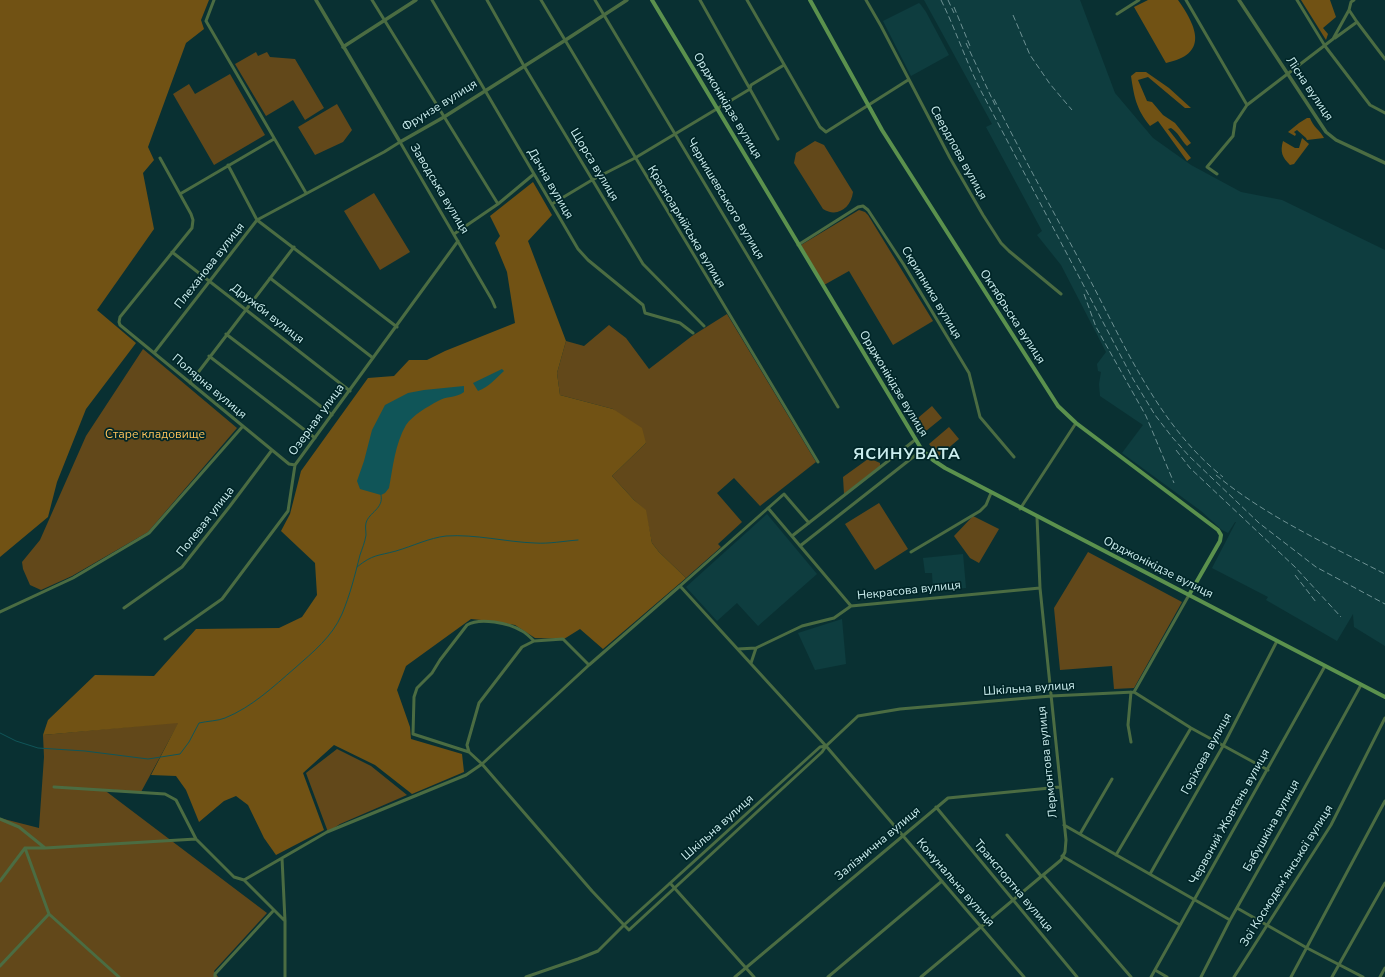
<!DOCTYPE html>
<meta charset="utf-8">
<style>
body{margin:0}
canvas{display:block;background:#093032}
</style>
<canvas width="1385" height="977"></canvas>
<script>
const c = document.querySelector('canvas').getContext('2d');
c.lineJoin = 'round';
function paint(path, color) { c.fillStyle = color; c.fill(path, 'evenodd'); }
function stroke(path, color, width, dash) { c.strokeStyle = color; c.lineWidth = width; c.lineCap = dash ? 'butt' : 'round'; c.setLineDash(dash || []); c.stroke(path); }
function write(font, color, halo, rows, align = 'center') {
  c.font = font + ' "Nunito Sans",sans-serif'; c.lineWidth = 3.5; c.setLineDash([]); c.textBaseline = 'middle'; c.strokeStyle = halo; c.fillStyle = color; for (const [text, x, y, turn = 0] of rows) {
    c.save(); c.translate(x, y); c.rotate((+turn || 0) * Math.PI / 180); c.textAlign = isNaN(turn) ? turn : align; if (halo) c.strokeText(text, 0, 0); c.fillText(text, 0, 0); c.restore();
  }
}
paint(new Path2D(`
 M 924,0 L 1080,0 L 1115,93 L 1153,138 L 1191,165 L 1241,192 L 1282,200 L 1385,250 L 1385,646 L 1354,627 L 1353,614 L 1337,641 L 1266,600 L 1268,597 L 1212,568 L 1236,522 L 1235,522 L 1228,533 L 1222,530 L 1201,511 L 1122,453 L 1143,425 L 1100,396 L 1099,384 L 1101,372 L 1098,371 L 1097,364 L 1106,352 L 1061,265 L 1037,235 L 1042,231 L 986,127 L 992,124 Z
 M 919,3 L 921,5 L 926,12 L 949,55 L 911,76 L 883,21 Z
 M 767,514 L 817,574 L 758,626 L 737,603 L 717,621 L 686,587 Z
 M 963,554 L 966,588 L 933,590 L 932,573 L 925,573 L 923,558 Z
 M 842,619 L 846,664 L 815,670 L 798,633 Z`), '#0e3d3f');
paint(new Path2D(`
 M 256,52 L 258,56 L 267,52 L 270,57 L 295,59 L 324,108 L 305,120 L 293,100 L 266,116 L 235,64 Z
 M 230,74 L 265,135 L 214,165 L 173,94 L 189,84 L 195,94 Z
 M 337,104 L 352,130 L 343,142 L 315,155 L 298,127 Z
 M 815,141 L 824,145 L 853,192 C 851,208 837,218 823,209 L 794,163 L 796,153 Z
 M 374,193 L 410,252 L 380,270 L 344,211 Z
 M 859,210 L 865,212 L 868,215 L 933,321 L 893,345 L 849,271 L 824,285 L 801,245 Z
 M 727,314 L 816,462 L 760,506 L 734,478 L 717,493 L 742,522 L 718,544 L 721,547 L 686,578 L 659,552 L 652,543 L 645,510 L 634,500 L 612,476 L 646,443 L 613,409 L 560,395 L 557,373 L 566,341 L 584,346 L 609,325 L 626,338 L 649,369 L 692,336 Z
 M 143,349 L 237,428 L 148,532 L 72,576 L 41,590 L 30,585 L 23,569 L 22,562 L 40,540 L 86,436 Z
 M 932,406 L 942,418 L 921,435 L 912,423 Z
 M 949,427 L 959,439 L 939,456 L 929,444 Z
 M 868,459 L 871,459 L 880,463 L 880,466 L 844,494 L 843,477 Z
 M 879,503 L 908,549 L 875,570 L 845,524 Z
 M 973,516 L 999,529 L 979,563 L 970,558 L 954,536 Z
 M 1088,552 L 1182,602 L 1134,688 L 1114,689 L 1112,666 L 1060,670 L 1054,608 Z
 M 179,722 L 141,792 L 103,789 L 267,913 L 214,971 L 218,977 L 0,977 L 0,818 L 39,828 L 44,757 L 43,735 Z
 M 337,749 L 371,766 L 407,795 L 340,824 L 328,832 L 306,773 Z`), '#62481a');
paint(new Path2D(`
 M 0,0 L 209,0 L 201,20 L 204,29 L 186,43 L 148,147 L 154,160 L 143,173 L 154,229 L 97,310 L 136,343 L 86,409 L 57,482 L 48,517 L 0,557 Z
 M 1148,0 L 1178,0 C 1197,27 1209,54 1166,63 L 1134,7 Z
 M 1301,0 L 1330,0 L 1336,17 L 1323,28 L 1328,34 L 1326,40 Z
 M 1136,72 L 1146,72 L 1169,88 L 1191,108 L 1185,108 L 1148,77 L 1138,80 L 1147,101 L 1152,102 L 1163,115 L 1175,123 L 1191,143 L 1187,146 C 1181,140 1178,132 1171,128 L 1168,129 L 1191,158 L 1187,161 L 1158,121 L 1150,126 C 1136,109 1134,96 1131,76 Z
 M 1307,118 L 1310,118 C 1313,127 1320,130 1324,138 L 1307,140 L 1306,138 L 1297,130 L 1294,132 L 1296,134 L 1295,136 L 1288,132 L 1299,123 Z
 M 1302,138 L 1309,144 L 1294,164 L 1290,165 C 1282,157 1280,152 1283,141 L 1295,148 L 1299,148 Z
 M 533,182 L 552,215 L 528,241 L 566,341 L 557,373 L 560,395 L 613,409 L 642,428 L 646,443 L 612,476 L 634,500 L 646,510 L 652,543 L 659,552 L 686,578 L 603,649 L 580,629 L 564,639 L 535,638 L 515,625 L 491,621 L 471,619 L 406,666 L 397,690 L 410,727 L 411,739 L 462,754 L 464,772 L 412,794 L 375,765 L 334,745 L 303,773 L 324,830 L 276,855 L 264,838 L 248,805 L 236,796 L 224,801 L 199,822 L 186,790 L 176,776 L 151,775 L 178,723 L 43,735 L 48,720 L 95,675 L 154,676 L 196,629 L 279,628 L 302,617 L 317,595 L 315,563 L 281,531 L 290,514 L 301,471 L 368,378 L 394,376 L 409,360 L 427,360 L 445,351 L 515,323 L 507,272 L 495,243 L 500,236 L 490,216 Z`), '#715214');
paint(new Path2D(`
 M 502,369 L 504,371 C 495,379 489,387 478,391 L 473,383 Z
 M 464,386 L 464,392 C 456,398 446,396 438,401 C 427,407 413,415 406,425 C 395,444 393,467 389,488 L 385,493 L 381,495 L 360,489 L 357,481 L 364,461 L 372,430 L 385,405 L 408,393 L 424,390 Z`), '#105558');
stroke(new Path2D(`
 M 357,567 C 373,554 378,556 396,551 C 413,546 429,538 446,536 C 476,534 506,542 535,543 C 549,544 564,541 578,540
 M 0,733 L 16,741 L 38,748 L 85,751 L 148,759 L 180,754 L 189,742 L 199,723 C 207,721 218,721 225,718 C 252,707 273,687 295,668 C 313,652 332,637 342,614 C 350,595 355,575 360,555 C 362,549 365,542 366,535 C 366,531 365,527 366,523 C 369,512 384,509 381,495`), '#105558', 1);
stroke(new Path2D(`
 M 214,0 L 206,21 L 306,193
 M 372,0 L 498,204
 M 432,0 L 578,249 L 588,260 L 643,305 L 645,313 L 680,323 L 693,333
 M 487,0 L 524,66 L 643,264 L 704,326
 M 541,0 L 818,462
 M 595,0 L 838,407
 M 700,0 L 778,139
 M 747,0 L 820,127 L 826,132 L 908,80
 M 866,0 L 881,26 L 950,158 L 983,215 L 1001,243 L 1009,251 L 1061,294
 M 1186,0 L 1247,105
 M 1297,0 L 1325,46 L 1370,105 L 1385,113
 M 1349,10 L 1357,22 L 1385,59
 M 1117,14 L 1139,0
 M 1335,38 L 1357,22
 M 160,158 L 191,214 L 193,220 L 192,228 L 120,317 L 119,322 L 120,325 L 272,450 L 289,464 L 295,465
 M 1217,174 L 1207,167 L 1233,136 L 1235,123 L 1247,105 L 1333,39 L 1349,10 L 1351,2 L 1354,0
 M 180,194 L 274,139
 M 552,204 L 592,180 L 635,158 L 750,89 L 751,85 L 784,65
 M 454,234 L 498,204 L 534,174
 M 798,245 L 858,207 L 863,206 L 868,210 L 904,265 L 969,373 L 980,417 L 1014,457
 M 172,252 L 350,391
 M 270,278 L 373,358
 M 397,327 L 257,220 L 384,152 L 400,142 L 492,300 L 495,307
 M 226,334 L 332,415
 M 154,353 L 257,220 L 228,165
 M 209,356 L 315,438
 M 190,383 L 294,247
 M 768,508 L 851,606
 M 1020,509 L 1076,423
 M 792,536 L 915,440
 M 800,546 L 922,450
 M 911,552 L 980,511 L 986,505 L 991,493
 M 680,586 L 784,494 L 809,523
 M 124,608 L 182,567 L 230,506 L 272,450
 M 0,612 L 73,578 L 149,533 L 243,426
 M 165,639 L 222,599 L 288,511 L 295,465 L 458,241
 M 738,649 L 756,648
 M 751,663 L 756,648 L 802,626 L 834,618 L 851,606 L 1040,588
 M 589,665 L 563,639 L 534,641 L 522,647 L 479,703 L 467,745 L 469,752 L 482,764 L 592,891 L 624,925 L 820,747 L 826,746
 M 1131,692 L 1128,725 L 1131,742
 M 1134,692 L 1191,728 L 1268,770
 M 469,752 L 413,734 L 414,697 L 417,688 L 432,673 L 440,660 L 467,625 C 480,617 509,623 522,631 C 526,633 530,637 534,641
 M 54,787 L 165,794 L 176,800 L 196,839 L 234,877 L 244,880 L 285,921
 M 936,807 L 1077,977
 M 0,819 L 19,827 L 45,848
 M 1064,825 L 1230,920
 M 1080,834 L 1112,779
 M 1007,835 L 1041,876
 M 25,848 L 49,914 L 119,977
 M 1116,855 L 1191,728
 M 1062,856 L 1180,925
 M 282,858 L 285,921 L 285,977
 M 1150,874 L 1223,746 L 1277,641
 M 1043,875 L 1131,977
 M 244,880 L 327,832 L 466,775 L 482,764 L 589,665 L 680,586 L 826,746 L 1024,977
 M 0,881 L 25,848 L 45,848 L 196,839
 M 670,883 L 754,977
 M 1237,908 L 1307,948 L 1363,977
 M 0,966 L 49,914
 M 1155,970 L 1167,977
 M 215,977 L 215,974 L 274,910
 M 526,977 L 578,959 L 598,951 L 624,925 L 629,930 L 822,752 L 826,746 L 858,716 L 900,709 L 1051,696 L 1134,692 L 1189,595
 M 735,977 L 948,798 L 1060,787
 M 828,977 L 942,881
 M 921,977 L 1061,860 L 1065,852 L 1066,840 L 1040,588 L 1037,517
 M 1151,977 L 1325,666
 M 1201,977 L 1230,920 L 1295,805 L 1361,685
 M 1234,977 L 1331,825 L 1385,718
 M 1291,977 L 1385,801
 M 1332,977 L 1385,883
 M 1380,977 L 1385,968`), '#4b6c42', 3);
stroke(new Path2D(`
 M 316,0 L 400,142 L 444,117 L 564,41 L 627,0
 M 1239,0 L 1326,132 L 1336,140 L 1385,163
 M 343,47 L 416,0`), '#4b6c42', 3.5);
stroke(new Path2D(`
 M 652,0 L 922,450 L 933,460 L 945,468 L 1385,697
 M 810,0 L 882,130 L 1058,406 L 1076,423 L 1218,530 L 1221,535 L 1220,541 L 1189,595`), '#5b914d', 4);
stroke(new Path2D(`
 M 941,0 C 956,30 966,62 981,91 L 1133,379 L 1155,415 L 1172,437 L 1189,456 L 1259,523 L 1316,567 L 1385,604
 M 948,0 L 954,13
 M 954,7 L 970,46
 M 1013,15 L 1030,55 L 1050,84 L 1072,110
 M 966,43 L 995,105
 M 994,99 C 1024,159 1057,218 1089,278 C 1126,348 1159,426 1223,477
 M 1084,294 L 1096,327 L 1146,416 L 1174,483
 M 1176,450 L 1190,468 L 1295,567 L 1341,617
 M 1216,475 C 1267,517 1327,544 1385,574
 M 1295,575 L 1316,602`), '#6e9294', 1, [6, 3]);
write('12px', '#cceeef', '#002628', [
 ["Лісна вулиця",1309,89,56],
 ["Фрунзе вулиця",440,106,-32],
 ["Орджонікідзе вулиця",727,106,59],
 ["Свердлова вулиця",958,153,61],
 ["Щорса вулиця",594,165,59],
 ["Дачна вулиця",550,184,60],
 ["Заводська вулиця",439,189,59],
 ["Чернишевського вулиця",725,199,59],
 ["Красноармійська вулиця",686,227,59],
 ["Плеханова вулиця",210,266,-52],
 ["Скрипника вулиця",931,293,59],
 ["Дружби вулиця",267,314,38],
 ["Октябрьска вулиця",1012,317,57],
 ["Орджонікідзе вулиця",893,384,59],
 ["Полярна вулиця",209,387,40],
 ["Озерная улица",317,420,-54],
 ["Полевая улица",206,522,-52],
 ["Орджонікідзе вулиця",1158,568,27],
 ["Некрасова вулиця",909,591,-6],
 ["Шкільна вулиця",1029,689,-4],
 ["Горіхова вулиця",1207,754,-61],
 ["Лермонтова вулиця",1048,762,-96],
 ["Червоний Жовтень вулиця",1230,817,-61],
 ["Бабушкіна вулиця",1272,826,-61],
 ["Шкільна вулиця",718,828,-42],
 ["Залізнична вулиця",878,844,-40],
 ["Зої Космодем’янської вулиця",1287,876,-58],
 ["Комунальна вулиця",955,883,49],
 ["Транспортна вулиця",1013,886,50]
]);
write('12px', '#fdc25a', '#002628', [
 ["Старе кладовище",155,435]
]);
c.letterSpacing = '1px';
write('bold 16px', '#cceeef', '#002628', [
 ["ЯСИНУВАТА",907,455]
]);
c.letterSpacing = '0px';
</script>
